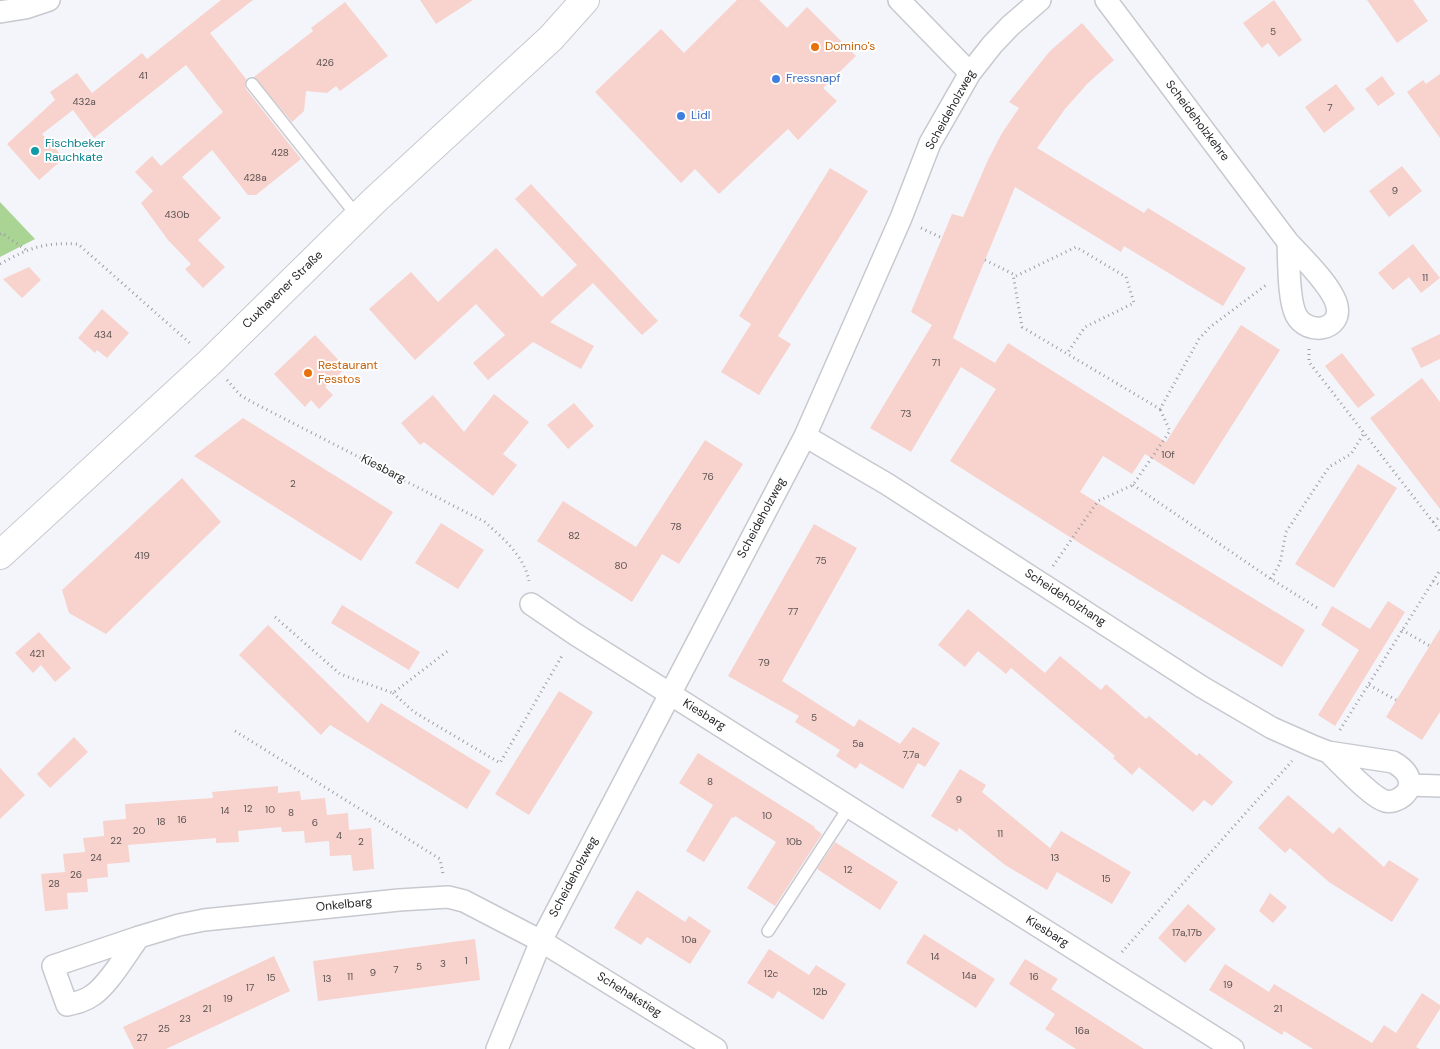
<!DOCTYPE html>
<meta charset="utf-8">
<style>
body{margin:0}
canvas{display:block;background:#f3f5fb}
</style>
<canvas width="1440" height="1049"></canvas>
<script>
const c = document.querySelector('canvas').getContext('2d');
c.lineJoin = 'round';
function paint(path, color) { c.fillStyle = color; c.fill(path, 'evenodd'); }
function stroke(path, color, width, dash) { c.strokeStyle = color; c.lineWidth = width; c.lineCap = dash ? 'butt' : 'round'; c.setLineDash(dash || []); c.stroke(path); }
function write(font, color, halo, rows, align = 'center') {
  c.font = font + ' "DM Sans",sans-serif'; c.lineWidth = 4; c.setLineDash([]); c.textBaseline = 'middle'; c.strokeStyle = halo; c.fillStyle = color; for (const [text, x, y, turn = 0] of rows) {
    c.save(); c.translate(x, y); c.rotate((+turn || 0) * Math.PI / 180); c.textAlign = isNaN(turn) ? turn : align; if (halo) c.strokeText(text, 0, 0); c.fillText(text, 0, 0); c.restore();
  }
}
paint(new Path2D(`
 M 0,202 L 35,239 L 0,257 Z`), '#aad494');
paint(new Path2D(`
 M 221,0 L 253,0 L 210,33 L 246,79 L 245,85 L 246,89 L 301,159 L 256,195 L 248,195 L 212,150 L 182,177 L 221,218 L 198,240 L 225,267 L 203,288 L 185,269 L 191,264 L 168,240 L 141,203 L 153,191 L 135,172 L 152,156 L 161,166 L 223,112 L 186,65 L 94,138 L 73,110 L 42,134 L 64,158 L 39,180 L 7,144 L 55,100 L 50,92 L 77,73 L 92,93 L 142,53 L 147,59 Z
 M 420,0 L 473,0 L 436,24 Z
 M 737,0 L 759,0 L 787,28 L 807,7 L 856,56 L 823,88 L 837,101 L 798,140 L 788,129 L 719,194 L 695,169 L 681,183 L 595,92 L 661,29 L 684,53 Z
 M 1274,0 L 1302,40 L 1279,57 L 1268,43 L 1262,48 L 1243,23 Z
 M 1367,0 L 1413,0 L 1428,21 L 1397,43 Z
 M 345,2 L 388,56 L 340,91 L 336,86 L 327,93 L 306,91 L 304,111 L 292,122 L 254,77 L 313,31 L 311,28 Z
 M 1082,23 L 1114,60 L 1088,83 L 1065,109 L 1037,148 L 1144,213 L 1148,208 L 1246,268 L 1223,306 L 1124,246 L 1121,252 L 1015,187 L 953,338 L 995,363 L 1008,343 L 1166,442 L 1241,325 L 1280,350 L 1194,485 L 1145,454 L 1132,474 L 1103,456 L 1080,492 L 1305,630 L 1282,667 L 1084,546 L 950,461 L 996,389 L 961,367 L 911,452 L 870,428 L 932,325 L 911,312 L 952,214 L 963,217 L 988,160 L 1002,133 L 1019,108 L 1009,102 L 1050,51 Z
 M 1440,74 L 1440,138 L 1407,92 L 1423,80 L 1426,84 Z
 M 1382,76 L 1395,94 L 1378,106 L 1365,89 Z
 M 1336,84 L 1355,109 L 1324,133 L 1305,107 Z
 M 1402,166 L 1422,191 L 1389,217 L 1369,191 Z
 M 830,168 L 868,191 L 778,336 L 791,344 L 759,395 L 721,372 L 751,324 L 739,316 Z
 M 531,184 L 658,321 L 642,335 L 593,283 L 550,322 L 594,346 L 581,369 L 533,342 L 488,380 L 473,363 L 505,335 L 476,304 L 415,360 L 369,309 L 411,272 L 438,302 L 496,248 L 542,297 L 577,265 L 515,199 Z
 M 1413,244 L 1440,278 L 1421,293 L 1409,277 L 1393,290 L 1378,273 Z
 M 29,267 L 41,280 L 22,298 L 3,279 Z
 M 102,309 L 129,333 L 107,358 L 97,350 L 95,353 L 78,338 Z
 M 1440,334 L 1440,359 L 1421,368 L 1411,348 Z
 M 315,335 L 346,368 L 325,387 L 333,395 L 319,409 L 311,400 L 305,407 L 274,374 Z
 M 1342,353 L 1375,395 L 1358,408 L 1325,366 Z
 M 1422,378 L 1440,402 L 1440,509 L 1370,418 Z
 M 494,394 L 529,422 L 503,454 L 517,465 L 493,496 L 424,442 L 420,445 L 401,423 L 433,395 L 464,432 Z
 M 574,403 L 594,426 L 568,449 L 547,425 Z
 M 243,418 L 393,512 L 361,561 L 194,456 Z
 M 705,440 L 743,464 L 679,564 L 662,554 L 632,602 L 537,541 L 563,501 L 636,547 Z
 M 1358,464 L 1397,488 L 1334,588 L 1295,564 Z
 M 182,478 L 221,522 L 106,634 L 69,613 L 62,590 Z
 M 441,523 L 484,550 L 458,589 L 415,563 Z
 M 814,524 L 857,548 L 782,681 L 854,727 L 859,719 L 900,744 L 913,727 L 940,743 L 925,767 L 918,763 L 903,789 L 860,763 L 856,769 L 836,756 L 840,750 L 795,722 L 799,716 L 728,676 Z
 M 1388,601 L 1405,612 L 1335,726 L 1318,715 L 1359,650 L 1321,625 L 1332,606 L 1370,629 Z
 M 342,605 L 420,652 L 409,670 L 331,623 Z
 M 968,609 L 1045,673 L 1060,656 L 1101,690 L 1106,684 L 1146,719 L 1149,716 L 1197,756 L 1199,753 L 1233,782 L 1212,806 L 1204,800 L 1193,812 L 1139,767 L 1132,775 L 1113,758 L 1115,756 L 1011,668 L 1006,674 L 978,651 L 965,667 L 938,645 Z
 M 268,625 L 368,723 L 381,703 L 491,771 L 467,809 L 330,725 L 321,735 L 239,655 Z
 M 1440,629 L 1440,712 L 1422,740 L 1386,717 Z
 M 39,632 L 71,668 L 55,682 L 41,665 L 33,673 L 15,653 Z
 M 559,691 L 593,712 L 529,815 L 495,794 Z
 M 74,737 L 88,752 L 50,788 L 37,774 Z
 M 698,753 L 815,827 L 814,828 L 822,834 L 775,906 L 747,888 L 776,842 L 735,816 L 734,818 L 732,817 L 704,862 L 686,851 L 713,805 L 679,783 Z
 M 0,768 L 25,795 L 0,819 Z
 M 960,769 L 986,785 L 982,792 L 1050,848 L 1061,831 L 1131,872 L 1112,904 L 1057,872 L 1047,890 L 1005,865 L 959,828 L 957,832 L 931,816 Z
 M 278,786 L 278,793 L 300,791 L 301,800 L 325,798 L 327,815 L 348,813 L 349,830 L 371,828 L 374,869 L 353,871 L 351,855 L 330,856 L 329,841 L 305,843 L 304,831 L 282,832 L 281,827 L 238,831 L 239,842 L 216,843 L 216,838 L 128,845 L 130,862 L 107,864 L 108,877 L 87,879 L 88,892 L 67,893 L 68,909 L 45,911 L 41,874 L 65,872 L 63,854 L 85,852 L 83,838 L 104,836 L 103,821 L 126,819 L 125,804 L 213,798 L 212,792 Z
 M 1288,795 L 1333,834 L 1339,827 L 1384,867 L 1389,860 L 1419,879 L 1392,922 L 1329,882 L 1290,848 L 1285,853 L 1258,828 Z
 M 835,842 L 898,882 L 880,910 L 817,869 Z
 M 637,890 L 685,922 L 689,916 L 711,931 L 690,964 L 647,937 L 641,945 L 614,928 Z
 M 1270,893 L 1287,907 L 1273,923 L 1259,911 Z
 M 1188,904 L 1216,929 L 1185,963 L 1158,938 Z
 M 924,934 L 995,979 L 976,1008 L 906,963 Z
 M 475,939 L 480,980 L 318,1001 L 313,961 Z
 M 769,949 L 809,975 L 816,965 L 846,984 L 823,1020 L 778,991 L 773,999 L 747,983 Z
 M 274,956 L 290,991 L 166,1049 L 134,1049 L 123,1027 Z
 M 1025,959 L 1058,979 L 1051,989 L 1144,1049 L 1076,1049 L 1045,1029 L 1055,1014 L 1009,984 Z
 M 1225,964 L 1269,992 L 1274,984 L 1372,1043 L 1384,1025 L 1396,1033 L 1422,993 L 1440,1005 L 1440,1009 L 1416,1047 L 1420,1049 L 1313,1049 L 1284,1031 L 1282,1035 L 1209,990 Z`), '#f8d2cc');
const lane = new Path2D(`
 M 252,84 L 358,217
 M 768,931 L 849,807`);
const street = new Path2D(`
 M 899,0 L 970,73
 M 1106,0 L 1288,242 C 1302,257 1333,287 1337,306 C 1342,331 1307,336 1296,315 C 1288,299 1289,261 1288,242
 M 0,12 L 25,8 L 49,0
 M 805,436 L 887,484 L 1202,687 L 1272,728 L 1315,747 L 1328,752 L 1393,762 C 1400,766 1407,771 1409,779 C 1413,792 1397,804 1385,801 C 1371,797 1340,763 1328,752
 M 531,604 L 575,634 L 1233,1049
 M 1410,785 L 1440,786
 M 139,937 C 127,953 109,984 93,995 C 85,1001 76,1003 67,1005 L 53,966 L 139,937 L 179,925 L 204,920 L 399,900 L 448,897 L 464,901 L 541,941 L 716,1049
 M 497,1049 L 541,941 L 805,436 L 901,218 L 930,143 L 970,73 L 992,45 L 1010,26 L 1040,0`);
const primary = new Path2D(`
 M 0,555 L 210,362 L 375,200 L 551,38 L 585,0`);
stroke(lane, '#c7c9cf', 14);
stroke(street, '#c7c9cf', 24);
stroke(primary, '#c7c9cf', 30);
stroke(new Path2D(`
 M 921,228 L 942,238
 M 0,234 L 2,233 L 26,250
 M 985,260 L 1013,274 L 1022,327 L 1160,409 L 1199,339 L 1210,327 L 1266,285
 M 0,264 C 29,248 44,242 78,244 L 191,344
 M 1016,276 L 1076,247 L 1126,277 L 1134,303 L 1085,327 L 1068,352
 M 1309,349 L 1309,362 L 1440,531
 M 227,380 L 240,395 L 252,402 L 485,522 C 504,539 524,556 529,581
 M 1133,485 L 1271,579 L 1319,609
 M 1433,522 L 1440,517
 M 1053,566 L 1098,501 L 1133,485 L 1170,431 L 1160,409
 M 1271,579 L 1280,563 L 1286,532 L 1329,467 L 1351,454 L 1364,433
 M 1433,581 L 1440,585
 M 275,617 L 340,674 L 393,693 L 449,650
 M 1402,630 L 1430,646
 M 1369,685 L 1396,700
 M 393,693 L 414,712 L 500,763 L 563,654
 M 1340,730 L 1440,570
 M 235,731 L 440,859 L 443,874
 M 1122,952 L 1292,761`), '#9d9fa3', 3, [1, 4]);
stroke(lane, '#fff', 11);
stroke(street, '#fff', 21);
stroke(primary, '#fff', 28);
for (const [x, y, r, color] of [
 [815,47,5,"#e8710a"],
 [776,79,5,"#3f7fe0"],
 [681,116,5,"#3f7fe0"],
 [35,151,5,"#0f9aa8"],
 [308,373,5,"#e8710a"]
]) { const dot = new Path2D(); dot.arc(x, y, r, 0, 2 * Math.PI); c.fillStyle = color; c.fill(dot); stroke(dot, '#fff', 2); }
write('10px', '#5a5252', null, [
 ["5",1273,32],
 ["426",325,63],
 ["41",143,76],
 ["432a",84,102],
 ["7",1330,108],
 ["428",280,153],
 ["428a",255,178],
 ["9",1395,191],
 ["430b",177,215],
 ["11",1425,278],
 ["434",103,335],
 ["71",936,363],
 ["73",906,414],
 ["10f",1168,455],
 ["76",708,477],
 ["2",293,484],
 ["78",676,527],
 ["82",574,536],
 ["419",142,556],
 ["75",821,561],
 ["80",621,566],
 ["77",793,612],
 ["421",37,654],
 ["79",764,663],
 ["5",814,718],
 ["5a",858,744],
 ["7,7a",911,755],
 ["8",710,782],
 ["9",959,800],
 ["12",248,809],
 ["10",270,810],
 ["14",225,811],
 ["8",291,813],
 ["10",767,816],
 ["16",182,820],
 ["18",161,822],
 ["6",315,823],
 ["20",139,831],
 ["11",1000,834],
 ["4",339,836],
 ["22",116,841],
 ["2",361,842],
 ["10b",794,842],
 ["24",96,858],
 ["13",1055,858],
 ["12",848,870],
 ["26",76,875],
 ["15",1106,879],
 ["28",54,884],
 ["17a,17b",1187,933],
 ["10a",689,940],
 ["14",935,957],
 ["1",466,961],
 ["3",443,964],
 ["5",419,967],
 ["7",396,970],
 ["9",373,973],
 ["12c",771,974],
 ["14a",969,976],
 ["11",350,977],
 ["16",1034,977],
 ["15",271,978],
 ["13",327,979],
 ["19",1228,985],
 ["17",250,988],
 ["12b",820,992],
 ["19",228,999],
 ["21",207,1009],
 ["21",1278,1009],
 ["23",185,1019],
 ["25",164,1029],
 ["16a",1082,1031],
 ["27",142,1038]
]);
write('12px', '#c56008', '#fff', [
 ["Domino's",825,47],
 ["Restaurant",318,366],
 ["Fesstos",318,380]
], 'left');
write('12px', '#366cbe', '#fff', [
 ["Fressnapf",786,79],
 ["Lidl",691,116]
], 'left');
write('12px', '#262729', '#fff', [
 ["Scheideholzweg",951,110,-61],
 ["Scheideholzkehre",1197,121,53],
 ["Cuxhavener Straße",283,290,-44],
 ["Kiesbarg",383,469,27],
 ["Scheideholzweg",762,518,-62],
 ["Scheideholzhang",1065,598,33],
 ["Kiesbarg",704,715,32],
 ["Scheideholzweg",574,877,-62],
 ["Onkelbarg",344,905,-6],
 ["Kiesbarg",1047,932,32],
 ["Schehakstieg",629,995,32]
]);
write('12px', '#0d838f', '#fff', [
 ["Fischbeker",45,144],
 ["Rauchkate",45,158]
], 'left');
</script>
